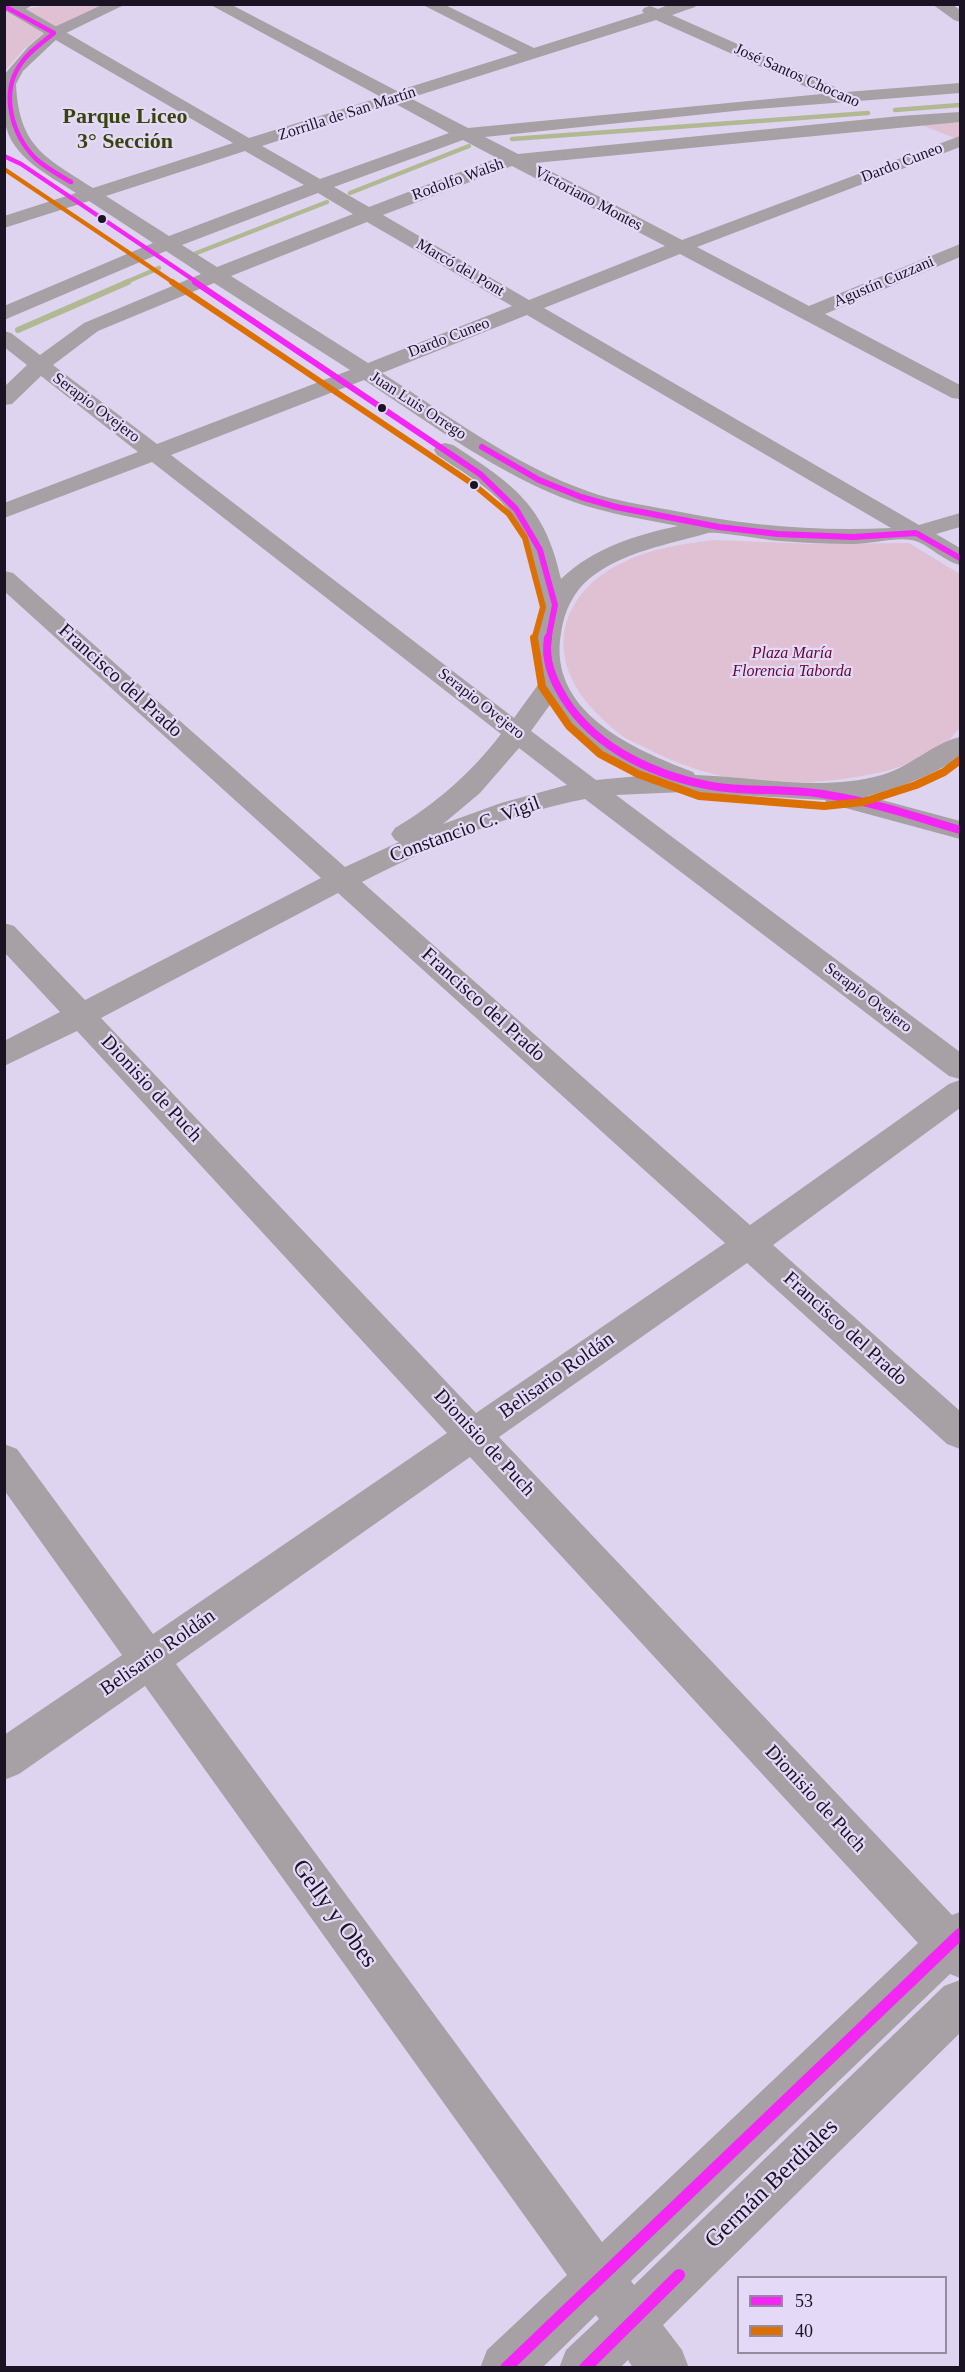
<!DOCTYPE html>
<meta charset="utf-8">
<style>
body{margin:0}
#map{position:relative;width:965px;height:2372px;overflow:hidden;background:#ded4ef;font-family:"Times New Roman",serif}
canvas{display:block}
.frame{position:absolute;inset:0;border:6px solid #1a1324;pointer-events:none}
.legend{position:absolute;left:737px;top:2276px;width:210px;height:78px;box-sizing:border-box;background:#e4daf8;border:2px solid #938aa3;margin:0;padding:8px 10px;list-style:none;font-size:18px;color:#1a1324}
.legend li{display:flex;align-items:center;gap:12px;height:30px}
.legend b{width:30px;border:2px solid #938aa3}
</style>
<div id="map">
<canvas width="965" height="2372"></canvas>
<div class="frame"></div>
<ul class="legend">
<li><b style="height:8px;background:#f326f4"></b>53</li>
<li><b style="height:8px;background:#dd7005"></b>40</li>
</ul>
</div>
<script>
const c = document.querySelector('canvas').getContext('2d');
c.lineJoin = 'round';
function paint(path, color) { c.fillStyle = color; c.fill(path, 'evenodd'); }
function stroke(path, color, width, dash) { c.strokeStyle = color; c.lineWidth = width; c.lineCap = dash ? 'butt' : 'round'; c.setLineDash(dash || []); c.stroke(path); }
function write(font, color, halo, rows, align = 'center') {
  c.font = font + ' "Times New Roman",serif'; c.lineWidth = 4.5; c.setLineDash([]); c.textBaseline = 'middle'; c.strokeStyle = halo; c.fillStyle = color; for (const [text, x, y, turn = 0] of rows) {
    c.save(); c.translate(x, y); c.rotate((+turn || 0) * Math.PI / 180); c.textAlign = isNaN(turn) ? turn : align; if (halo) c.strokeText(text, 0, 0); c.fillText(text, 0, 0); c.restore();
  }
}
paint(new Path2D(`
 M 58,4 L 109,5 L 57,28 L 24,9 Z
 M 4,11 L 44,33 L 24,49 L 5,71 Z
 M 960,121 L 960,137 L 957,139 L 919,124 Z
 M 714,540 L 815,544 L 909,543 L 960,574 L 960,728 C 954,734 948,742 941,747 C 910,768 871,776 834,780 C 768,788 709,780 650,750 C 641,745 629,741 621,735 C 603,721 580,699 571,677 C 550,628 576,585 622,563 C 651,548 682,544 714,540 Z`), '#e0c1d4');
stroke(new Path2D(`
 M 895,110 L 960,105
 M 512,139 L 868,113
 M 350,193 L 469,146
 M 194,254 L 327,202
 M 124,283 L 159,268`), '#b0b992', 4.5);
stroke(new Path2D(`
 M 18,330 L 128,282`), '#b0b992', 6);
paint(new Path2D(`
 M 4,4 L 17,4 L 249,138 L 381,97 L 209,4 L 230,4 L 397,91 L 518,53 L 421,4 L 443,4 L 534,48 L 644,13 L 642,11 L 644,8 L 650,6 L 658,9 L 671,4 L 697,4 L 695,7 L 672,15 L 846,92 L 960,83 L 960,93 L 744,110 L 485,137 L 518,154 L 900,116 L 960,112 L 960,122 L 535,163 L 682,240 L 960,136 L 960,147 L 697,247 L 809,306 L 960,244 L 960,257 L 825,314 L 960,385 L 960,399 L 952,398 L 680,254 L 544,308 L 919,525 L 960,513 L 960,527 L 936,534 L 960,548 L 960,565 C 943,561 927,543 912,540 C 895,537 870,544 853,544 C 828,544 804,543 780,541 C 765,540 717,531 708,533 C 667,545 625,551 590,578 C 573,592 564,612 561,633 C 547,712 633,749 693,772 L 695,775 C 757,777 821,792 882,775 C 910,767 935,742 960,737 L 960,757 C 931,776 902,787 867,796 L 960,821 L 960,839 L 827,803 L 825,800 L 684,792 L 616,795 L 960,1052 L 960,1079 L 949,1076 L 585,799 C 507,814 432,846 362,882 L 750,1225 L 949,1084 L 960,1080 L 960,1108 L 773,1245 L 960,1411 L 960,1449 L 947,1444 L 747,1263 L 499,1437 L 952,1915 L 960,1912 L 960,1978 L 950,1974 L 631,2281 L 634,2285 L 944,1986 L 960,1980 L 960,2033 L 663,2325 L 682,2350 L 689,2368 L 633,2368 L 628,2360 L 620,2368 L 559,2368 L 566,2350 L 599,2319 L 596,2315 L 542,2368 L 480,2368 L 487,2350 L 567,2275 L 145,1686 L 19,1774 L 4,1780 L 4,1735 L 122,1655 L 4,1490 L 4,1444 L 17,1449 L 153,1634 L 447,1433 L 77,1031 L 4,1066 L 4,1041 L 60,1012 L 4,952 L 4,923 L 14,926 L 85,1000 L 321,878 L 4,591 L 4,571 L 13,573 L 345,867 L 399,842 L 395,840 L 391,834 L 395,828 C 437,803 471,773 501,734 L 152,462 L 4,518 L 4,503 L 138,452 L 41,376 L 12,404 L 4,405 L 4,387 L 27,365 L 4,347 L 4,331 L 11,333 L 40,355 L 84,323 L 201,274 L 166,251 L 4,320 L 4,306 L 153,243 L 89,201 L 4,228 L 4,216 L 76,193 C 49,175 11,158 5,122 C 2,109 4,93 4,80 L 14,80 L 16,84 C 19,147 45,157 93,188 L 233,143 L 4,10 ZM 656,20 L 822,94 L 468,128 L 410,98 ZM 394,103 L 449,133 L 320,179 L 262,146 ZM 463,140 L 497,158 L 369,207 L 334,187 ZM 245,151 L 304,185 L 169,236 L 106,196 ZM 512,166 L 665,246 L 529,300 L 383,215 ZM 318,193 L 353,214 L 217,267 L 182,245 ZM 367,222 L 512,306 L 368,363 L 231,276 ZM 214,283 L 350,370 L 157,444 L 53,365 L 98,331 ZM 527,315 L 891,528 C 816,532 743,525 670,510 C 643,505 616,501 590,492 C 515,466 448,415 382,373 ZM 364,380 C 428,422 502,477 574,502 C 608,514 643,519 678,526 C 636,535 593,548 561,579 C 545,505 513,484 453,445 L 445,443 L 437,445 L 434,450 L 437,455 C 492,491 522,506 536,574 C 538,584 542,595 542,606 C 543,613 538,621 537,628 C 533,647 534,664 540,682 L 514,718 L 171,455 ZM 552,702 C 577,738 610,759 650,775 L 596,780 L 531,731 ZM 519,748 L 567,785 L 501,803 L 443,824 L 480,793 ZM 338,893 L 725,1243 L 476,1413 L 101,1018 ZM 470,1457 L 918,1943 L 602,2242 L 176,1664 Z`), '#a7a0a4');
paint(new Path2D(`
 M 4,4 L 34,4 L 26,9 L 4,11 Z
 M 104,4 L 126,4 L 60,36 L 23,71 L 14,88 L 4,92 L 4,75 L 28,47 L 48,30 Z
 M 932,4 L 952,4 L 960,10 L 960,22 L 954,20 Z`), '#a79fa6');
stroke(new Path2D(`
 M 4,6 L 54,33 C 42,43 28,52 20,65 C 0,94 12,135 36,159 C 46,168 59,175 71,182
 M 4,156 L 21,164 L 198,283`), '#f326f4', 4.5);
stroke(new Path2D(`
 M 195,282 L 480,474 L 516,509 L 540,550 L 555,605 L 548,640
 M 482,447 L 539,480 L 581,497 L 616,507 L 719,527 L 778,534 L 853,537 L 916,533 L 960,558`), '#f326f4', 6);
stroke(new Path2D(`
 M 548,638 C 544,660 553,680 564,698 C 596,750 660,778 718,787 C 754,792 791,788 828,795 C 873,802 916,817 960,830`), '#f326f4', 8);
stroke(new Path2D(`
 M 506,2368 L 960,1934
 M 585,2368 L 679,2275`), '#f326f4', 12);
stroke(new Path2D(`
 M 4,169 L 174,283`), '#dd7005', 4.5);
stroke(new Path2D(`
 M 172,282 L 473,484 L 509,514 L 525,538 L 543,607 L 534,640`), '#dd7005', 6);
stroke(new Path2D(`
 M 534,638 L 542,687 L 569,726 L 600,754 L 638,774 L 699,796 L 824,806 L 863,802 L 916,785 L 944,772 L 960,760`), '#dd7005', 8);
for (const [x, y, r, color] of [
 [102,219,5,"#1a1324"],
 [382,408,5,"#1a1324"],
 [474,485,5,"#1a1324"]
]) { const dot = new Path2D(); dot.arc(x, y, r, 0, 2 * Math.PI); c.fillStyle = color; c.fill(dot); stroke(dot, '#e4daf8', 2); }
write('16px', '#1a1324', '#e4daf8', [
 ["José Santos Chocano",797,76,24],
 ["Zorrilla de San Martín",347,114,-18],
 ["Dardo Cuneo",902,163,-21],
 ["Rodolfo Walsh",458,180,-20],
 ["Victoriano Montes",588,199,28],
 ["Marcó del Pont",460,268,30],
 ["Agustín Cuzzani",884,282,-23],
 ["Dardo Cuneo",449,338,-21],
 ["Juan Luis Orrego",418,406,33],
 ["Serapio Ovejero",96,408,37],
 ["Serapio Ovejero",481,704,38],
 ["Serapio Ovejero",868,998,37]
]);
write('italic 16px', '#610630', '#e4daf8', [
 ["Plaza María",792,654],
 ["Florencia Taborda",792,672]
]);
write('20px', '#1a1324', '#e4daf8', [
 ["Francisco del Prado",120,681,42],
 ["Constancio C. Vigil",465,830,-20],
 ["Francisco del Prado",483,1005,42],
 ["Dionisio de Puch",151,1089,47],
 ["Francisco del Prado",845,1329,42],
 ["Belisario Roldán",557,1376,-35],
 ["Dionisio de Puch",484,1443,47],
 ["Belisario Roldán",158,1653,-35],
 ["Dionisio de Puch",815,1799,47]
]);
write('bold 22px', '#38440b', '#e4daf8', [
 ["Parque Liceo",125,117],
 ["3° Sección",125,142]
]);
write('24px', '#1a1324', '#e4daf8', [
 ["Gelly y Obes",334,1914,54],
 ["Germán Berdiales",772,2184,-44]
]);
</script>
